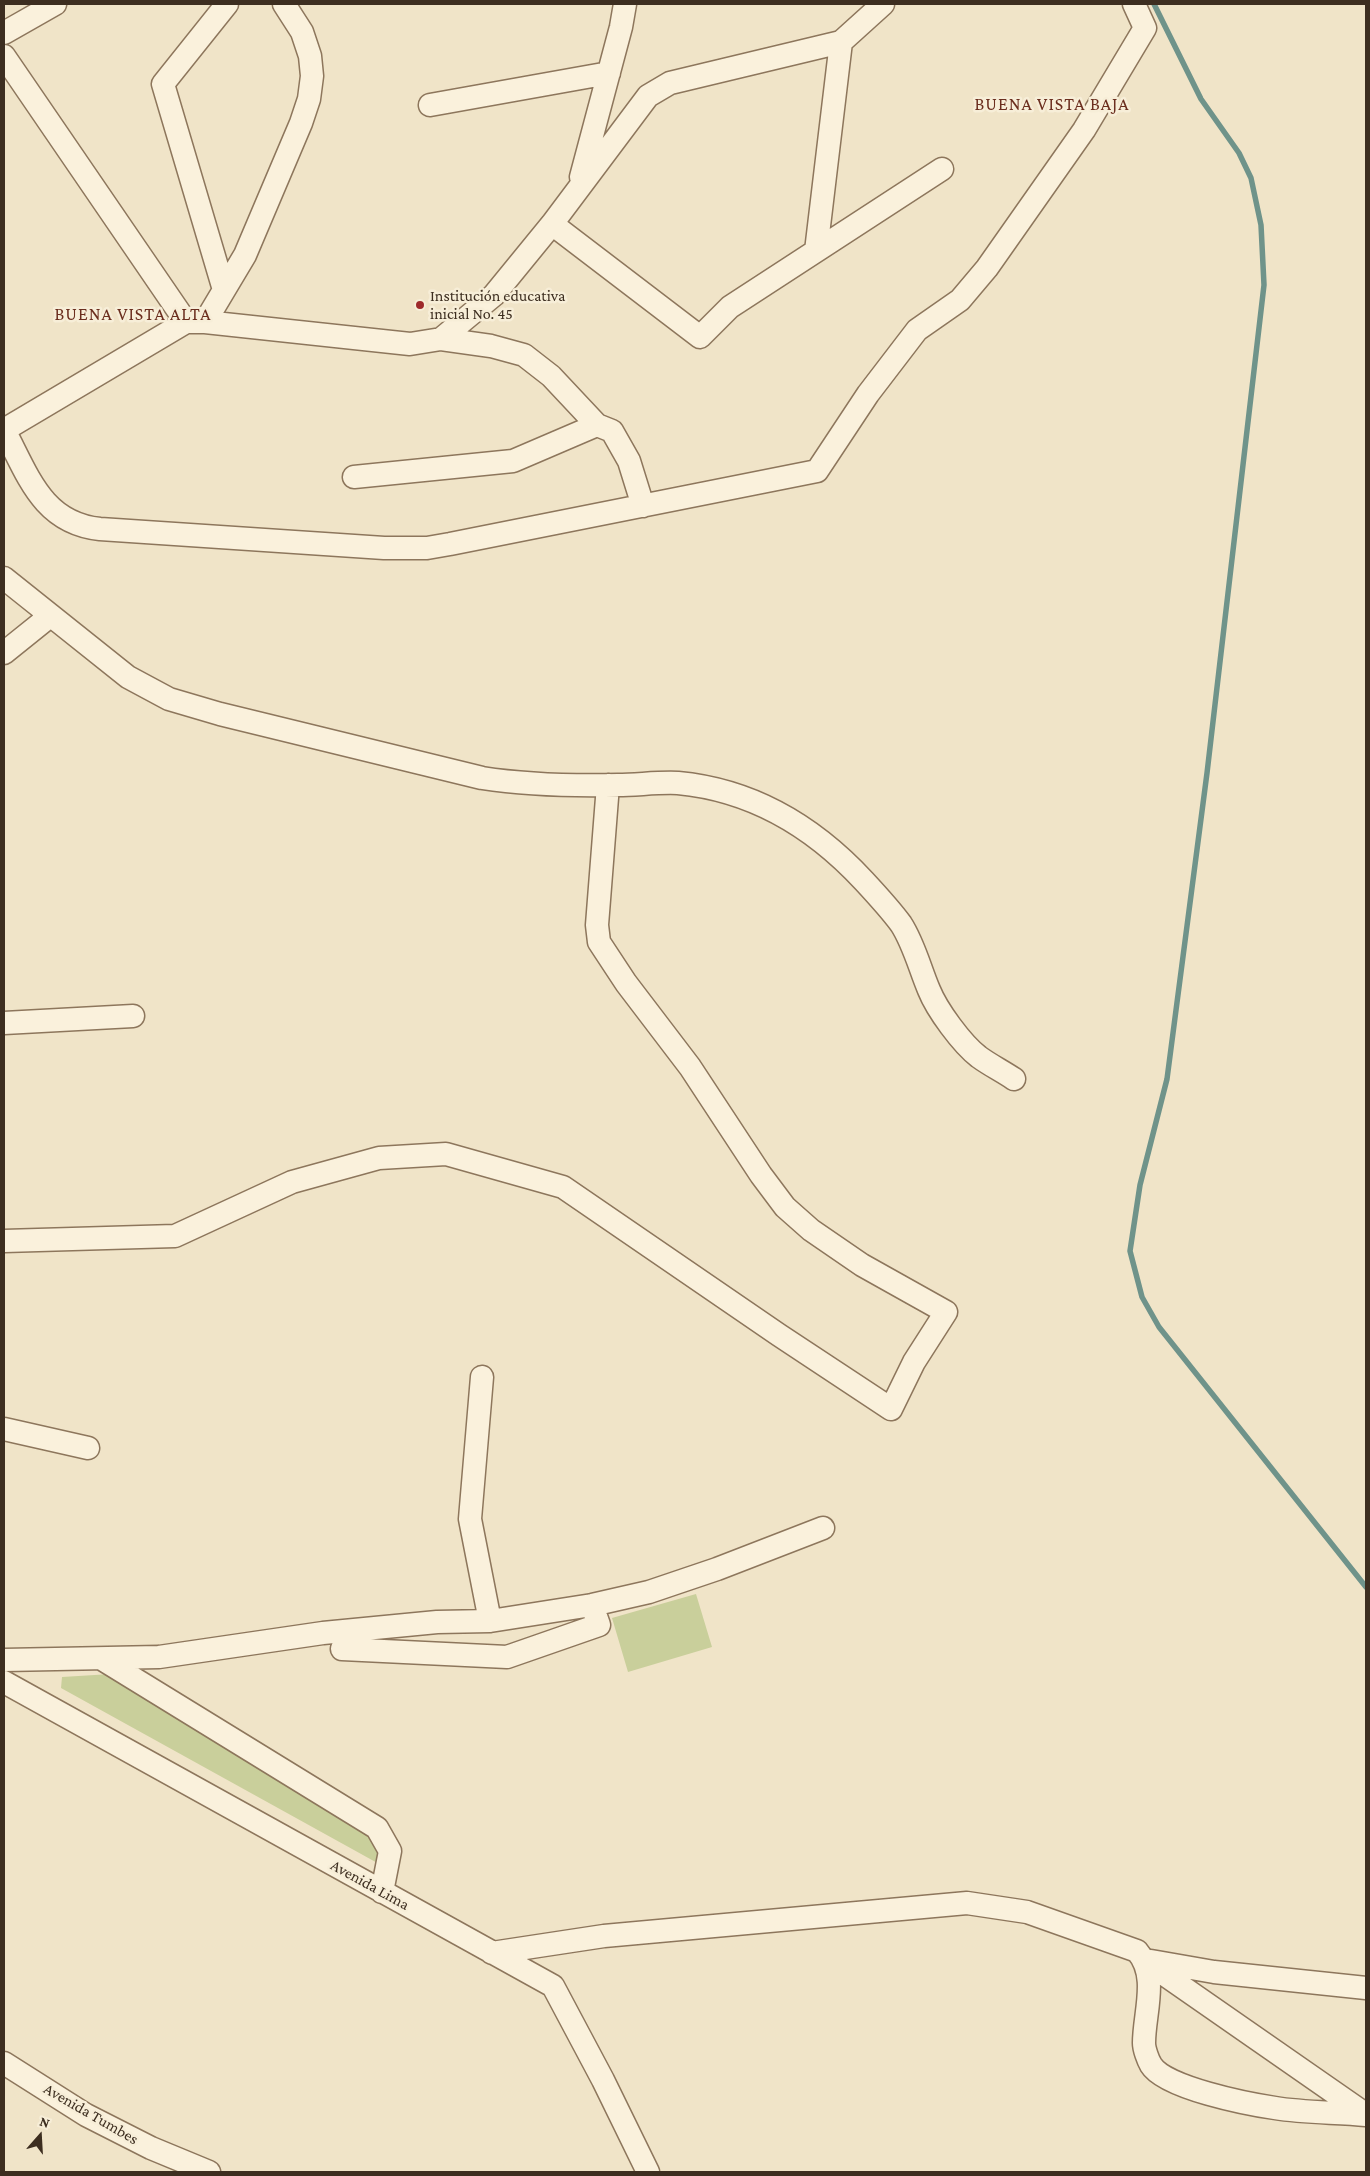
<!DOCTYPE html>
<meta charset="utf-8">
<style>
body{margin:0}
#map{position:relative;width:1370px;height:2176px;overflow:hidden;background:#f0e4c8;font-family:"Crimson Pro",serif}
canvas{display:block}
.frame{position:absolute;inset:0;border:5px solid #3d2e20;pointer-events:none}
.north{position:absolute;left:15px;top:2111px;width:50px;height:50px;-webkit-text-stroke:4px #f7eed8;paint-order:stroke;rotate:19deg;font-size:14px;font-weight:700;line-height:20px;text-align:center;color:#3d2e20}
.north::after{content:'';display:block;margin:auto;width:18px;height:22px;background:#3d2e20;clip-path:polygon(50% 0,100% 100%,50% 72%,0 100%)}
</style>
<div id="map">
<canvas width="1370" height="2176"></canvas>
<div class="frame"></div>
<div class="north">N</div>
</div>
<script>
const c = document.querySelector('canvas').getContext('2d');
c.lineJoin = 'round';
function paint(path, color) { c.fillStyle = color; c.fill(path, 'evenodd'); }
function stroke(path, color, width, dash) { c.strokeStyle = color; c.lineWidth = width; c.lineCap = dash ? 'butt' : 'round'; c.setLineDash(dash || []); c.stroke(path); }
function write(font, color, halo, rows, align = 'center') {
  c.font = font + ' "Crimson Pro",serif'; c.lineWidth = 5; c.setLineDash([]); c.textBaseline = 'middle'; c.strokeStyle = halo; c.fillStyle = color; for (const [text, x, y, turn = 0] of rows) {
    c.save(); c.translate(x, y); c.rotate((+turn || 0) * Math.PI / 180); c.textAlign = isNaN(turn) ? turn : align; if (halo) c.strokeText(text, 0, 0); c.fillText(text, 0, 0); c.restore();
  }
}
paint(new Path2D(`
 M 696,1594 L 712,1647 L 628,1672 L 612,1618 Z
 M 111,1674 L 371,1830 L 385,1856 L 381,1865 L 61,1688 L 62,1677 Z`), '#c9cf9b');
stroke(new Path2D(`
 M 1154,4 L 1201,99 L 1239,153 L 1251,178 L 1261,225 L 1264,285 L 1207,773 L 1167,1079 L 1140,1185 L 1130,1251 L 1142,1297 L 1159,1327 L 1366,1587`), '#6f938a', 5.5);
const street = new Path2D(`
 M 4,33 L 55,4
 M 4,56 L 186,322
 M 430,105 L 609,73
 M 581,177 L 621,27 L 625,4
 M 552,224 L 700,337 L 730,307 L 942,169
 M 816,251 L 841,42
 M 224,290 L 163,84 L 227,4
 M 205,322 L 245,255 L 301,123 L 309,99 L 312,76 L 310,56 L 302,32 L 284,4
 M 441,339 L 491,346 L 524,355 L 551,376 L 597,425 L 612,431 L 629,461 L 643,506
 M 4,430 C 28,475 42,523 100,529 L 384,548 L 427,548 L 450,544 L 817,471 L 868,394 L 917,330 L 960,300 L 987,268 L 1084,130 L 1145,28 L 1134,4
 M 4,430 L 186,322 L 205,322 L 410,344 L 441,339 L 494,295 L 552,224 L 648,96 L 670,83 L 841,42 L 883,4
 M 354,477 L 513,461 L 597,425
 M 4,578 L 128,677 L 169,699 L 220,714 L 482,778 C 527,785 572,786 618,785 C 637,785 658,782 678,783 C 753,790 814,827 864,881 C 877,895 890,909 901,924 C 914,944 920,969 929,990 C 937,1010 962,1044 979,1057 C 990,1065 1002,1071 1014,1079
 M 4,653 L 50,616
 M 4,1023 L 133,1016
 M 4,1241 L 175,1236 L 292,1182 L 379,1158 L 446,1154 L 563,1187 L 779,1335 L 891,1409 L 914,1362 L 946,1312 L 862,1265 L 811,1230 L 785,1207 L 761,1175 L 690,1067 L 626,983 L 599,942 L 597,925 L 608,785
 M 482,1377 L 470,1519 L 490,1621
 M 4,1429 L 88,1448
 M 342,1649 L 507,1657 L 599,1625 L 592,1605
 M 102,1659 L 377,1828 L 390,1851 L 382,1892
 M 4,1660 L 159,1657 L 323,1633 L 437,1622 L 490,1621 L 592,1605 L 649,1592 L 717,1569 L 823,1528
 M 4,1682 L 553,1986 L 603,2080 L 648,2172
 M 492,1953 L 604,1936 L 967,1903 L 1027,1912 L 1137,1951 C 1159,1976 1144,2013 1144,2043 C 1144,2049 1148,2060 1151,2065 C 1165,2088 1248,2104 1275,2108 C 1305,2113 1336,2112 1366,2115
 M 1145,1961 L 1365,2114
 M 1151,1961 L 1214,1972 L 1366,1988
 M 4,2063 L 86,2115 L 151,2148 L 209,2172`);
stroke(street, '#8d765c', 25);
stroke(street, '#faf1dc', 22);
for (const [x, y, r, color] of [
 [420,305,5,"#9e2a2b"]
]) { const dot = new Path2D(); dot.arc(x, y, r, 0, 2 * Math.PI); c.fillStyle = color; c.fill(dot); stroke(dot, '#f7eed8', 2); }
write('16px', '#3d2e20', '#f7eed8', [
 ["Institución educativa",430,296],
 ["inicial No. 45",430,314]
], 'left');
write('16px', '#3d2e20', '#f7eed8', [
 ["Avenida Lima",370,1885,29],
 ["Avenida Tumbes",91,2114,30]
]);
c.letterSpacing = '1px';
write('18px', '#6b2e1e', '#f7eed8', [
 ["BUENA VISTA BAJA",1052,104],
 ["BUENA VISTA ALTA",133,314]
]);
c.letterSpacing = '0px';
</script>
